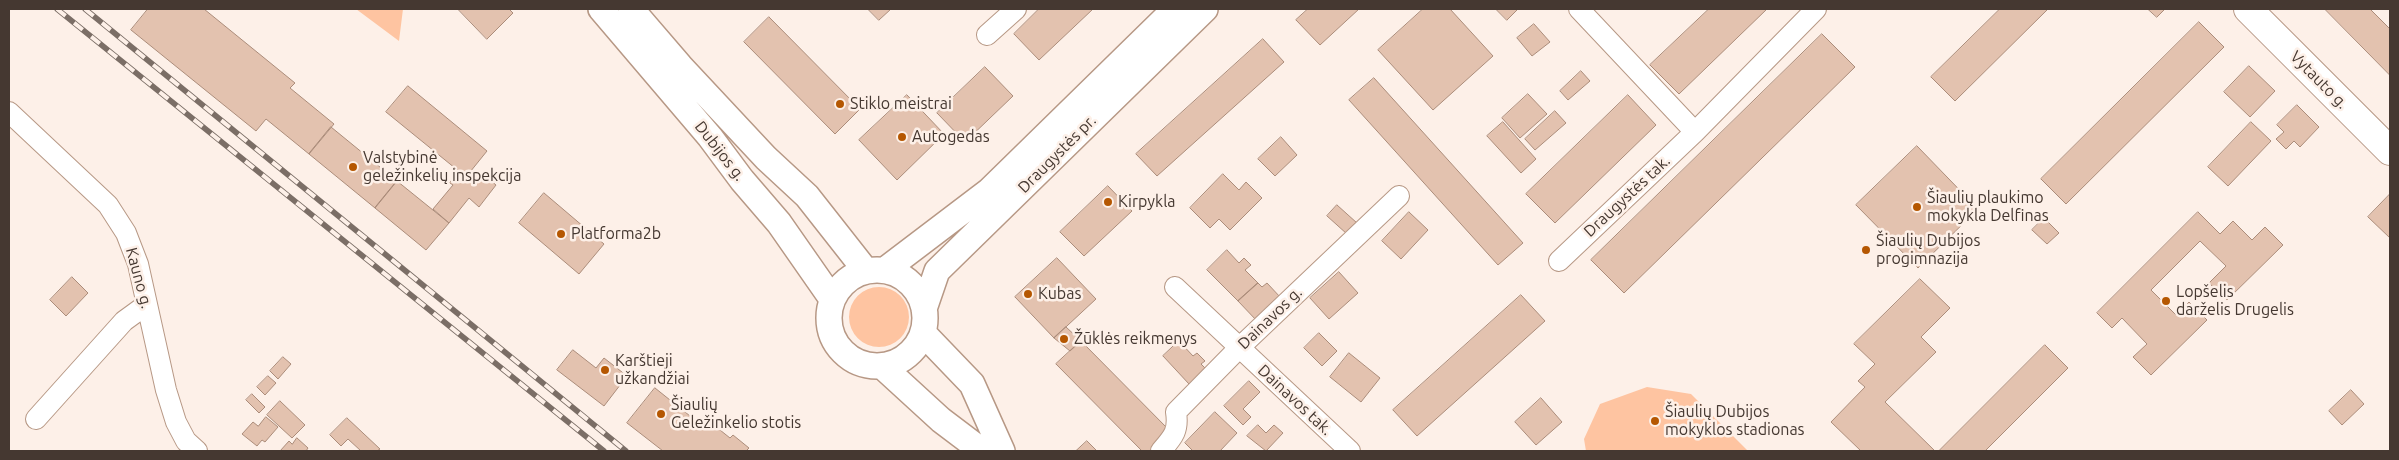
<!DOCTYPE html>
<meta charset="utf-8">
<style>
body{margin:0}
#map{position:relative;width:2399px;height:460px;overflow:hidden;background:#fdf0e8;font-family:Ubuntu,sans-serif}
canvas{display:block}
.frame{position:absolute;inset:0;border:10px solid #453831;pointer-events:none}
</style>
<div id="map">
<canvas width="2399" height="460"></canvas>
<div class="frame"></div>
</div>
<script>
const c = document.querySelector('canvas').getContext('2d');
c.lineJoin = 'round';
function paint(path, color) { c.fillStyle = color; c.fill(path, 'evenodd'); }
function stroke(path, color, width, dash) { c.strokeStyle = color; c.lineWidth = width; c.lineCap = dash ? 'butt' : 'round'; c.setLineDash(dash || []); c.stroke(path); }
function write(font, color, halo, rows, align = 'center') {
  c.font = font + ' Ubuntu,sans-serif'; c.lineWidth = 5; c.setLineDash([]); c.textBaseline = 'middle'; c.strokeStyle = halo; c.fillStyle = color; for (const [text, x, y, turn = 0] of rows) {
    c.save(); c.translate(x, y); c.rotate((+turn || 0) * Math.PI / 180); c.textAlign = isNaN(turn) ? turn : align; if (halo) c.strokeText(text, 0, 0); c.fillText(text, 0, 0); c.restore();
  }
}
paint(new Path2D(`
 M 356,9 L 403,9 L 399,41 Z
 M849 317a30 30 0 1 1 60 0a30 30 0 1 1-60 0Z
 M 1647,387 L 1691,394 L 1748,451 L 1586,451 L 1584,439 L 1600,404 Z`), '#fec4a1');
const building = new Path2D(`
 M 148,9 L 204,9 L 295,83 L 290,88 L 334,124 L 309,154 L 266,119 L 256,131 L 131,30 Z
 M 458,9 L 509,9 L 513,13 L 487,39 Z
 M 868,9 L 891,9 L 879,20 Z
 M 1039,9 L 1093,9 L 1039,60 L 1014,34 Z
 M 1308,9 L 1359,9 L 1320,45 L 1296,20 Z
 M 1423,9 L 1450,9 L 1493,56 L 1433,110 L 1378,50 Z
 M 1496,9 L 1518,9 L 1507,20 Z
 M 1709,9 L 1767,9 L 1679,94 L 1650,65 Z
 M 2000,9 L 2048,9 L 1955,101 L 1931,77 Z
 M 2148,9 L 2165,9 L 2157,17 Z
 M 2325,9 L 2370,9 L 2390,29 L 2390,75 Z
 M 769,17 L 860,109 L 835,134 L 744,42 Z
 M 2199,22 L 2224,47 L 2066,204 L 2041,179 Z
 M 1534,24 L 1550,42 L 1532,56 L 1517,38 Z
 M 1822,34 L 1855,67 L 1624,293 L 1591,260 Z
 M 1263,39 L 1284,62 L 1157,176 L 1136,154 Z
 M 2249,66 L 2275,91 L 2250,117 L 2224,92 Z
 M 985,67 L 1013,96 L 965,142 L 937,113 Z
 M 1581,71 L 1590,81 L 1568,100 L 1560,91 Z
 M 1374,78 L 1523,243 L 1498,265 L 1349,100 Z
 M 408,86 L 487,151 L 466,177 L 386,112 Z
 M 1528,94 L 1547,114 L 1520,138 L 1502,118 Z
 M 907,95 L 944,134 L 897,180 L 859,140 Z
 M 1628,95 L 1656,125 L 1555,223 L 1526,194 Z
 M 2297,105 L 2319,127 L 2300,147 L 2294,141 L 2286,149 L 2276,139 L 2284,132 L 2277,125 Z
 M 1555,111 L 1566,123 L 1535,150 L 1525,139 Z
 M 1503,122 L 1536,159 L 1521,173 L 1487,136 Z
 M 2251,122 L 2271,141 L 2228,186 L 2208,167 Z
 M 331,127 L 397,181 L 375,208 L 309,154 Z
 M 1281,137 L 1297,155 L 1275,176 L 1258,159 Z
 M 1917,146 L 1978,209 L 1918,268 L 1856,205 Z
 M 459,171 L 475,184 L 483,174 L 496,185 L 479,207 L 469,198 L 449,223 L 433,209 L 453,185 L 450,183 Z
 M 1223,174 L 1239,190 L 1246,182 L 1262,198 L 1230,230 L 1219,219 L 1210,228 L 1190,208 Z
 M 397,181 L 449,223 L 426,250 L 375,208 Z
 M 1108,186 L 1132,211 L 1084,256 L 1060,232 Z
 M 544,193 L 604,244 L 579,274 L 519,223 Z
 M 2390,194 L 2390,238 L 2368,217 Z
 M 1337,205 L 1357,223 L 1347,234 L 1327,216 Z
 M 1409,212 L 1428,230 L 1401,259 L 1382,241 Z
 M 2198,212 L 2220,234 L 2233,221 L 2252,240 L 2265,227 L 2283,245 L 2227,300 L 2209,283 L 2226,266 L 2200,241 L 2151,290 L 2176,315 L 2189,302 L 2207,320 L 2151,375 L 2133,357 L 2147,344 L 2122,318 L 2112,328 L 2097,313 Z
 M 2044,218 L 2059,233 L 2047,244 L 2032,230 Z
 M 1227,250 L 1239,263 L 1244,258 L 1251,265 L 1245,270 L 1258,283 L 1238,301 L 1207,270 Z
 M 1057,258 L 1096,299 L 1054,338 L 1015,297 Z
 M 1339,272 L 1358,293 L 1329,319 L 1310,298 Z
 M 72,277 L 88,293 L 66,316 L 50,300 Z
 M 1920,279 L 1950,308 L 1921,337 L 1936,352 L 1885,402 L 1935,451 L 1861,451 L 1831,422 L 1865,387 L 1858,381 L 1875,364 L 1854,344 Z
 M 1258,283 L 1262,287 L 1267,283 L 1281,298 L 1257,321 L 1238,301 Z
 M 1521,295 L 1545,321 L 1417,436 L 1393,410 Z
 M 1066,327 L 1081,341 L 1070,351 L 1054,338 Z
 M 1319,333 L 1337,351 L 1322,366 L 1304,348 Z
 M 1081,341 L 1171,432 L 1151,451 L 1142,451 L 1056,364 Z
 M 1179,341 L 1193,356 L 1197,353 L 1205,361 L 1201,364 L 1206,369 L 1189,384 L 1163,356 Z
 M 2045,345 L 2068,368 L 1985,451 L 1939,451 Z
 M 573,350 L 596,368 L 604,358 L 627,376 L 604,406 L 557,370 Z
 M 1349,353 L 1380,378 L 1361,402 L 1330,377 Z
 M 283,357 L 291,364 L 278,379 L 270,371 Z
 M 268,376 L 276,383 L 265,395 L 257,387 Z
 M 1249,381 L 1260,392 L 1243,409 L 1251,417 L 1243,425 L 1224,406 Z
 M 655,388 L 705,428 L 710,422 L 730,438 L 733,435 L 749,448 L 746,451 L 663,451 L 627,423 Z
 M 2351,390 L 2364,404 L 2342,425 L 2329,411 Z
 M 252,394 L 265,407 L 259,413 L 246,400 Z
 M 1541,398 L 1562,422 L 1536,445 L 1515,422 Z
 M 280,401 L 305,425 L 292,438 L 267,415 Z
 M 1215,412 L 1237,433 L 1220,451 L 1193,451 L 1185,443 Z
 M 266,417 L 278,427 L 265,442 L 262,440 L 257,446 L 242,434 L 253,422 L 258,426 Z
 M 347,418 L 380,449 L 377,451 L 361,451 L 348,439 L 341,446 L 330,435 Z
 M 1258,425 L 1266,433 L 1274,425 L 1283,433 L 1266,451 L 1247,436 Z
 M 297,438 L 308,448 L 306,451 L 280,451 L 289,441 L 292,444 Z
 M 1087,441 L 1097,451 L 1076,451 Z`);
paint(building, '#e3c2af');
stroke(building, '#ab8c7a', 1);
const minor = new Path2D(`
 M 1579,9 L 1695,132
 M 987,35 L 1016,9
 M 9,112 L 108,205 L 126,233 L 138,264 L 166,390 L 176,422 L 186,441 L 197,451
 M 1559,261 L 1695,132 L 1816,9
 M 1175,287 L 1350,451
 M 36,419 L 124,321 L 146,305
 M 1161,451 C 1173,437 1179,431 1176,412 L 1239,348 L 1399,196`);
const major = new Path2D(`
 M 601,9 L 710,137 L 742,180 L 779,223 L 832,299
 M 631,9 L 680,66 L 766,158 L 807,196 L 866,271
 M829 318a48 48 0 1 1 96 0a48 48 0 1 1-96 0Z
 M 885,270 L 989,191 L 1175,9
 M 924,309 L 937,271 L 1205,9
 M 923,333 L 972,384 L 1002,451
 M 882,366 L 941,420 L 982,451`);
const highway = new Path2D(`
 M 2248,9 L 2390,151`);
stroke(minor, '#b79885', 22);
stroke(major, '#b79885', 28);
stroke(highway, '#b79885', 30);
stroke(minor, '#fff', 20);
stroke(major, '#fff', 25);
stroke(highway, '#fff', 28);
const rail = new Path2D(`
 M 57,9 L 604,451
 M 85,9 L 626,451`);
stroke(rail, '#7b6e66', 5.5);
stroke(rail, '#fdf0e8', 4, [11]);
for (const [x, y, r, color] of [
 [840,104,5,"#b55701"],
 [902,137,5,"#b55701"],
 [353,167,5,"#b55701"],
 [1108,202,5,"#b55701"],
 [1917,207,5,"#b55701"],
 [561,234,5,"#b55701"],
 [1866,250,5,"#b55701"],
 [1028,294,5,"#b55701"],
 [2166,301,5,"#b55701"],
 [1064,339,5,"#b55701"],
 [605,370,5,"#b55701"],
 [661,414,5,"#b55701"],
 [1655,421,5,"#b55701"]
]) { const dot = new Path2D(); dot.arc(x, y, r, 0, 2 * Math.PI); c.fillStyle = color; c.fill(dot); stroke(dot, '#fdf0e8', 2); }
write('16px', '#453831', '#fdf0e8', [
 ["Vytauto g.",2319,80,45],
 ["Dubijos g.",720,151,52],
 ["Draugystės pr.",1057,154,-45],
 ["Draugystės tak.",1627,196,-43],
 ["Kauno g.",139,278,75],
 ["Dainavos g.",1270,318,-44],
 ["Dainavos tak.",1295,400,43]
]);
write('16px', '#453831', '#fdf0e8', [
 ["Stiklo meistrai",850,104],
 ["Autogedas",912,137],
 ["Valstybinė",363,158],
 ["geležinkelių inspekcija",363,176],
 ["Šiaulių plaukimo",1927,198],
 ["mokykla Delfinas",1927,216],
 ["Kirpykla",1118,202],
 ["Platforma2b",571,234],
 ["Šiaulių Dubijos",1876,241],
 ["progimnazija",1876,259],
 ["Lopšelis",2176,292],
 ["darželis Drugelis",2176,310],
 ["Kubas",1038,294],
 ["Žūklės reikmenys",1074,339],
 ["Karštieji",615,361],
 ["užkandžiai",615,379],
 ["Šiaulių",671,405],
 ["Geležinkelio stotis",671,423],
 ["Šiaulių Dubijos",1665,412],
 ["mokyklos stadionas",1665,430]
], 'left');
</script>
